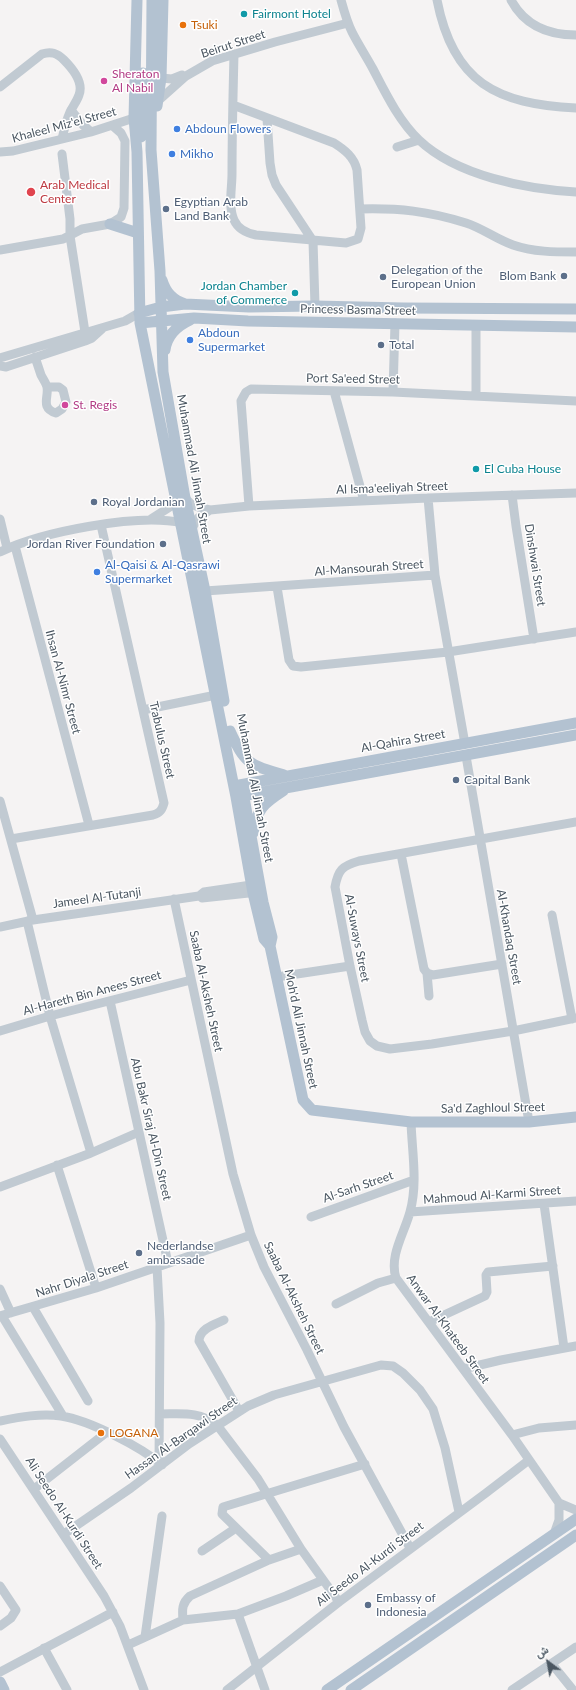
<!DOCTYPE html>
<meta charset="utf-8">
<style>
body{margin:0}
#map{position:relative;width:576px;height:1690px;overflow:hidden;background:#f5f3f3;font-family:Lato,Vazirmatn,sans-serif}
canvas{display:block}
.north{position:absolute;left:528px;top:1642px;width:40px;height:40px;-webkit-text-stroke:3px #fff;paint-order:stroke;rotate:328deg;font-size:11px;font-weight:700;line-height:16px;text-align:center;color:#4a5661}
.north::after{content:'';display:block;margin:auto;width:14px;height:18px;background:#4a5661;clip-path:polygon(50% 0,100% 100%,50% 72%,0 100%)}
</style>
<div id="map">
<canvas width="576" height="1690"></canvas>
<div class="north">ش</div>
</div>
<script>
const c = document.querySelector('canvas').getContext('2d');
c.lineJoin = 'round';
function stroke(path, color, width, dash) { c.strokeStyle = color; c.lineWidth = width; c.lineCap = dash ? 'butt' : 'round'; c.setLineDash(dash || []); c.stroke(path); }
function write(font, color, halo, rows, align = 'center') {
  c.font = font + ' Lato,sans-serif'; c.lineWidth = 3; c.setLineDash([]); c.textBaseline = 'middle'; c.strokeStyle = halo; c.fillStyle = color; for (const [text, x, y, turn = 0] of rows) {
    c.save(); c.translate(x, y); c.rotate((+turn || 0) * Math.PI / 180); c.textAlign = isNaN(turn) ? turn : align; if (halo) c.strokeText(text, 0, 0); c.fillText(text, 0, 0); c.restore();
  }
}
stroke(new Path2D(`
 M 341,0 C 344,11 347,22 352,32 C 358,44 366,56 373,69 C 386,94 399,121 419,140 C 457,176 526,189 576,192
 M 437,0 C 453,83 497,104 576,108
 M 511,0 C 525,26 548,35 576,35
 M 161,78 L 172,79 L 182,75
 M 0,87 L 42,54 C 51,51 57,53 64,60 C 73,69 84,82 79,95 C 77,101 73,106 70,112 C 66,121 64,130 62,139
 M 158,101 L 186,76 L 212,61 L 275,42 L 348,23
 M 233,105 L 334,143 C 345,150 354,157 357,170 L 361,228 L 358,239 L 346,243 L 256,235 C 246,233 238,229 234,220 C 228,207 232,188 232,174 C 232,134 233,94 234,54
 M 71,110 L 83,125 L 91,132
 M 267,119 L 270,163 L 272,175 L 276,185 L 313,241 L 315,306
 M 397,147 L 419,140
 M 0,152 L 13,151 L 91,132 L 134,118
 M 62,154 L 70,219 L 70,236 L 85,332
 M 360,209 C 399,208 428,211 466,223 C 482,228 496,239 513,245 C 533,252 555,252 576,252
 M 0,250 L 63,239 L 82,229 L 110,224 L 121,217 L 124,208 L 125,141 L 121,133 L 113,126
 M 476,325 L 476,394
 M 35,357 C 37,363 39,369 41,375 C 43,379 46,383 47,387 C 49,397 40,408 56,413 L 62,409 L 66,402 L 63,390 L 59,387 L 47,387
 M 0,358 L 125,321 L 139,313
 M 0,366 L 6,367 L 85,341 L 92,338 L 102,329
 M 334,391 L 364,501
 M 393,392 L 395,323
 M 512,495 L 516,526 L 534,639
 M 185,498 L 191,504 L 201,508 L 210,510 L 249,506 L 428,498 L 576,493
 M 428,498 L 435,575
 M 249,506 L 241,401 L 246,392 L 251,389 L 393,392 L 576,401
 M 0,519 L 7,548
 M 151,519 L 176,503
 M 191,530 L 198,518 L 210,510
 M 15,546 L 89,825
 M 0,552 C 41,532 138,513 182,523
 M 277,587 L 289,660 L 293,666 L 301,667 L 448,652 L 576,632
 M 205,591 L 435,575 L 465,744
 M 143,710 L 216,695
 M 466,756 L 529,1122
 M 0,801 L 33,920
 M 576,822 L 359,861 C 342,866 338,870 335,887 L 350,966 L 362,1020 L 365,1032 L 370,1041 L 377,1046 L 390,1049 L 432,1044 L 513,1031 L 576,1018
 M 11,839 L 153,815 C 160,813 162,810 164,803 L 101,525
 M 401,854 L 424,969 L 427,973 L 433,975 L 502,964
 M 202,898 L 258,892
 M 174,899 L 233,1174 L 251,1235 L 264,1267 L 307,1350 L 344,1427 L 410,1548
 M 552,915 L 572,1019
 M 27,921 L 50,1016 L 91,1153
 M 0,927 L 33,920 L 199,896 L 204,892 L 258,884
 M 427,973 L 429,996
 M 277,977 L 350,966
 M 110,1001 L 168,1263
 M 0,1031 L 50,1016 L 191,980
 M 411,1122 C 412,1152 418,1183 410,1212 C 404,1234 389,1256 396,1278 L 512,1435 L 559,1503 L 576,1510
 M 57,1165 L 96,1288
 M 0,1187 L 91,1153 L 139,1132
 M 544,1204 L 564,1348
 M 410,1212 L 576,1201
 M 311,1217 L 414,1180
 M 157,1267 L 160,1323 L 159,1463
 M 0,1289 L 11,1313
 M 336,1304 L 378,1283 L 396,1278
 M 33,1307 L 88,1401
 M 0,1316 L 96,1288 L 251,1235
 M 2,1316 L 63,1416
 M 224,1320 C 215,1324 199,1329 199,1341 L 239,1411
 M 429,1322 L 485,1296 L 487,1292 L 486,1275 L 488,1272 L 553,1266
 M 463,1369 L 501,1360 L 576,1346
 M 160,1414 C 182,1414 199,1411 217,1425 L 258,1479 L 301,1549 L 339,1602
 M 0,1421 C 20,1417 41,1413 61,1416 C 89,1420 141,1447 162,1465
 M 512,1435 L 539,1428 L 576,1425
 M 0,1439 L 104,1596 L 120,1626 L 144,1690
 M 34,1489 L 107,1432
 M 64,1534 L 131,1488 L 189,1444 L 248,1406 L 274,1395 L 381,1365 L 393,1366 L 403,1373 L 420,1390 L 433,1409 L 445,1448 L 459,1512
 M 554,1534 L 559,1520 L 559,1503
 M 202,1551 L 236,1528
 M 269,1560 L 222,1514 L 223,1507 L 365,1464
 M 0,1586 L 16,1610 L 11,1618 L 0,1626
 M 238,1614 L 265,1690
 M 183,1620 C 182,1609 182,1603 190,1596 L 269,1560 L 301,1549
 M 145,1637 L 162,1516
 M 128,1645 L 183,1620 L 238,1614 L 286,1596 L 323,1580
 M 44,1648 L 67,1690
 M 552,1664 L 573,1690
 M 0,1672 L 113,1612
 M 227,1690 L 339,1602 L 486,1493 L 529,1460
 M 512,1690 L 576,1647`), '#c1cad2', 9);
stroke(new Path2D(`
 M 137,0 L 134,118 L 137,152 L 140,323 L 236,797 L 253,893 L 264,939 L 270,946 L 303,1100 L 312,1110 L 411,1122 L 529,1122 L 576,1117
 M 152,0 L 151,150 L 160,271 L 163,372 L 185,498 L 205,591 L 224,701
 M 157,106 L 161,78 L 163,0
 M 141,137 L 143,73
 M 110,224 L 138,233
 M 162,280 C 166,293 173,300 185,304
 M 139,313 L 161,307 L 185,304 L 249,307 L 315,306 L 403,308 L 576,309
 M 140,323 L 194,318 L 248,321 L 576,327
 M 165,350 C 167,335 177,326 190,320
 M 230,731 C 245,764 249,765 284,775
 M 234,786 L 576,723
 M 243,792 L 263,902 L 272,937 L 270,946
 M 236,797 L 576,735
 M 253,833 C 257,809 263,804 283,791
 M 0,1682 L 4,1690
 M 327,1690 L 576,1519
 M 351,1690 L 576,1535`), '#b3c2d1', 11);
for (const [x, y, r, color] of [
 [244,14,4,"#0f9aa8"],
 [183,25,4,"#e8710a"],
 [104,81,4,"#d1479c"],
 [177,129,4,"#3f7fe0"],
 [172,154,4,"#3f7fe0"],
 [31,192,5,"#e0444e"],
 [166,209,4,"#5c6f8a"],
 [564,276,4,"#5c6f8a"],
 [383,277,4,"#5c6f8a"],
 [295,293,4,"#0f9aa8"],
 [190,340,4,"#3f7fe0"],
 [381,345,4,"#5c6f8a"],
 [65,405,4,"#d1479c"],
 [476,469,4,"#0f9aa8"],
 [94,502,4,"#5c6f8a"],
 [163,544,4,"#5c6f8a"],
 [97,572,4,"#3f7fe0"],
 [456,780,4,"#5c6f8a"],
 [139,1253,4,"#5c6f8a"],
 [101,1433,4,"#e8710a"],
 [368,1605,4,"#5c6f8a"]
]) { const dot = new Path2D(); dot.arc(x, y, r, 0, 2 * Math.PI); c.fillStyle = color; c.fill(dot); stroke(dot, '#fff', 1.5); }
write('12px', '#0d838f', '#fff', [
 ["Fairmont Hotel",252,14],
 ["Jordan Chamber",287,286,"right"],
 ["of Commerce",287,300,"right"],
 ["El Cuba House",484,469]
], 'left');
write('12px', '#c56008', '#fff', [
 ["Tsuki",191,25],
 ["LOGANA",109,1433]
], 'left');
write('12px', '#4a5661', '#fff', [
 ["Beirut Street",233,44,-18],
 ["Khaleel Miz'el Street",64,125,-15],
 ["Princess Basma Street",358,310,1],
 ["Port Sa'eed Street",353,379,1],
 ["Muhammad Ali Jinnah Street",194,469,80],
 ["Al Isma'eeliyah Street",392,488,-2],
 ["Dinshwai Street",535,565,81],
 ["Al-Mansourah Street",369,568,-4],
 ["Ihsan Al-Nimr Street",63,682,75],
 ["Trabulus Street",162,740,77],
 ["Al-Qahira Street",403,741,-10],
 ["Muhammad Ali Jinnah Street",255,788,79],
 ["Jameel Al-Tutanji",97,898,-8],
 ["Al-Khandaq Street",509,937,80],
 ["Al-Suways Street",357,938,79],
 ["Saaba Al-Aksheh Street",206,991,78],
 ["Al-Hareth Bin Anees Street",92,993,-15],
 ["Moh'd Ali Jinnah Street",301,1029,78],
 ["Sa'd Zaghloul Street",493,1108,-1],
 ["Abu Bakr Siraj Al-Din Street",151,1129,77],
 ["Al-Sarh Street",358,1187,-19],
 ["Mahmoud Al-Karmi Street",492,1195,-4],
 ["Nahr Diyala Street",82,1279,-18],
 ["Saaba Al-Aksheh Street",294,1298,64],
 ["Anwar Al-Khateeb Street",448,1329,54],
 ["Hassan Al-Barqawi Street",181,1438,-35],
 ["Ali Seedo Al-Kurdi Street",64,1513,57],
 ["Ali Seedo Al-Kurdi Street",370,1564,-37]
]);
write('12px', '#b23c85', '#fff', [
 ["Sheraton",112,74],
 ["Al Nabil",112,88],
 ["St. Regis",73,405]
], 'left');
write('12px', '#366cbe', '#fff', [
 ["Abdoun Flowers",185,129],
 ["Mikho",180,154],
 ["Abdoun",198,333],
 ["Supermarket",198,347],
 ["Al-Qaisi & Al-Qasrawi",105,565],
 ["Supermarket",105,579]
], 'left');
write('12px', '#be3a42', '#fff', [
 ["Arab Medical",40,185],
 ["Center",40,199]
], 'left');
write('12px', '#4e5e75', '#fff', [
 ["Egyptian Arab",174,202],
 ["Land Bank",174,216],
 ["Delegation of the",391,270],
 ["European Union",391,284],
 ["Blom Bank",556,276,"right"],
 ["Total",389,345],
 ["Royal Jordanian",102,502],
 ["Jordan River Foundation",155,544,"right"],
 ["Capital Bank",464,780],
 ["Nederlandse",147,1246],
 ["ambassade",147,1260],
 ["Embassy of",376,1598],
 ["Indonesia",376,1612]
], 'left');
</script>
